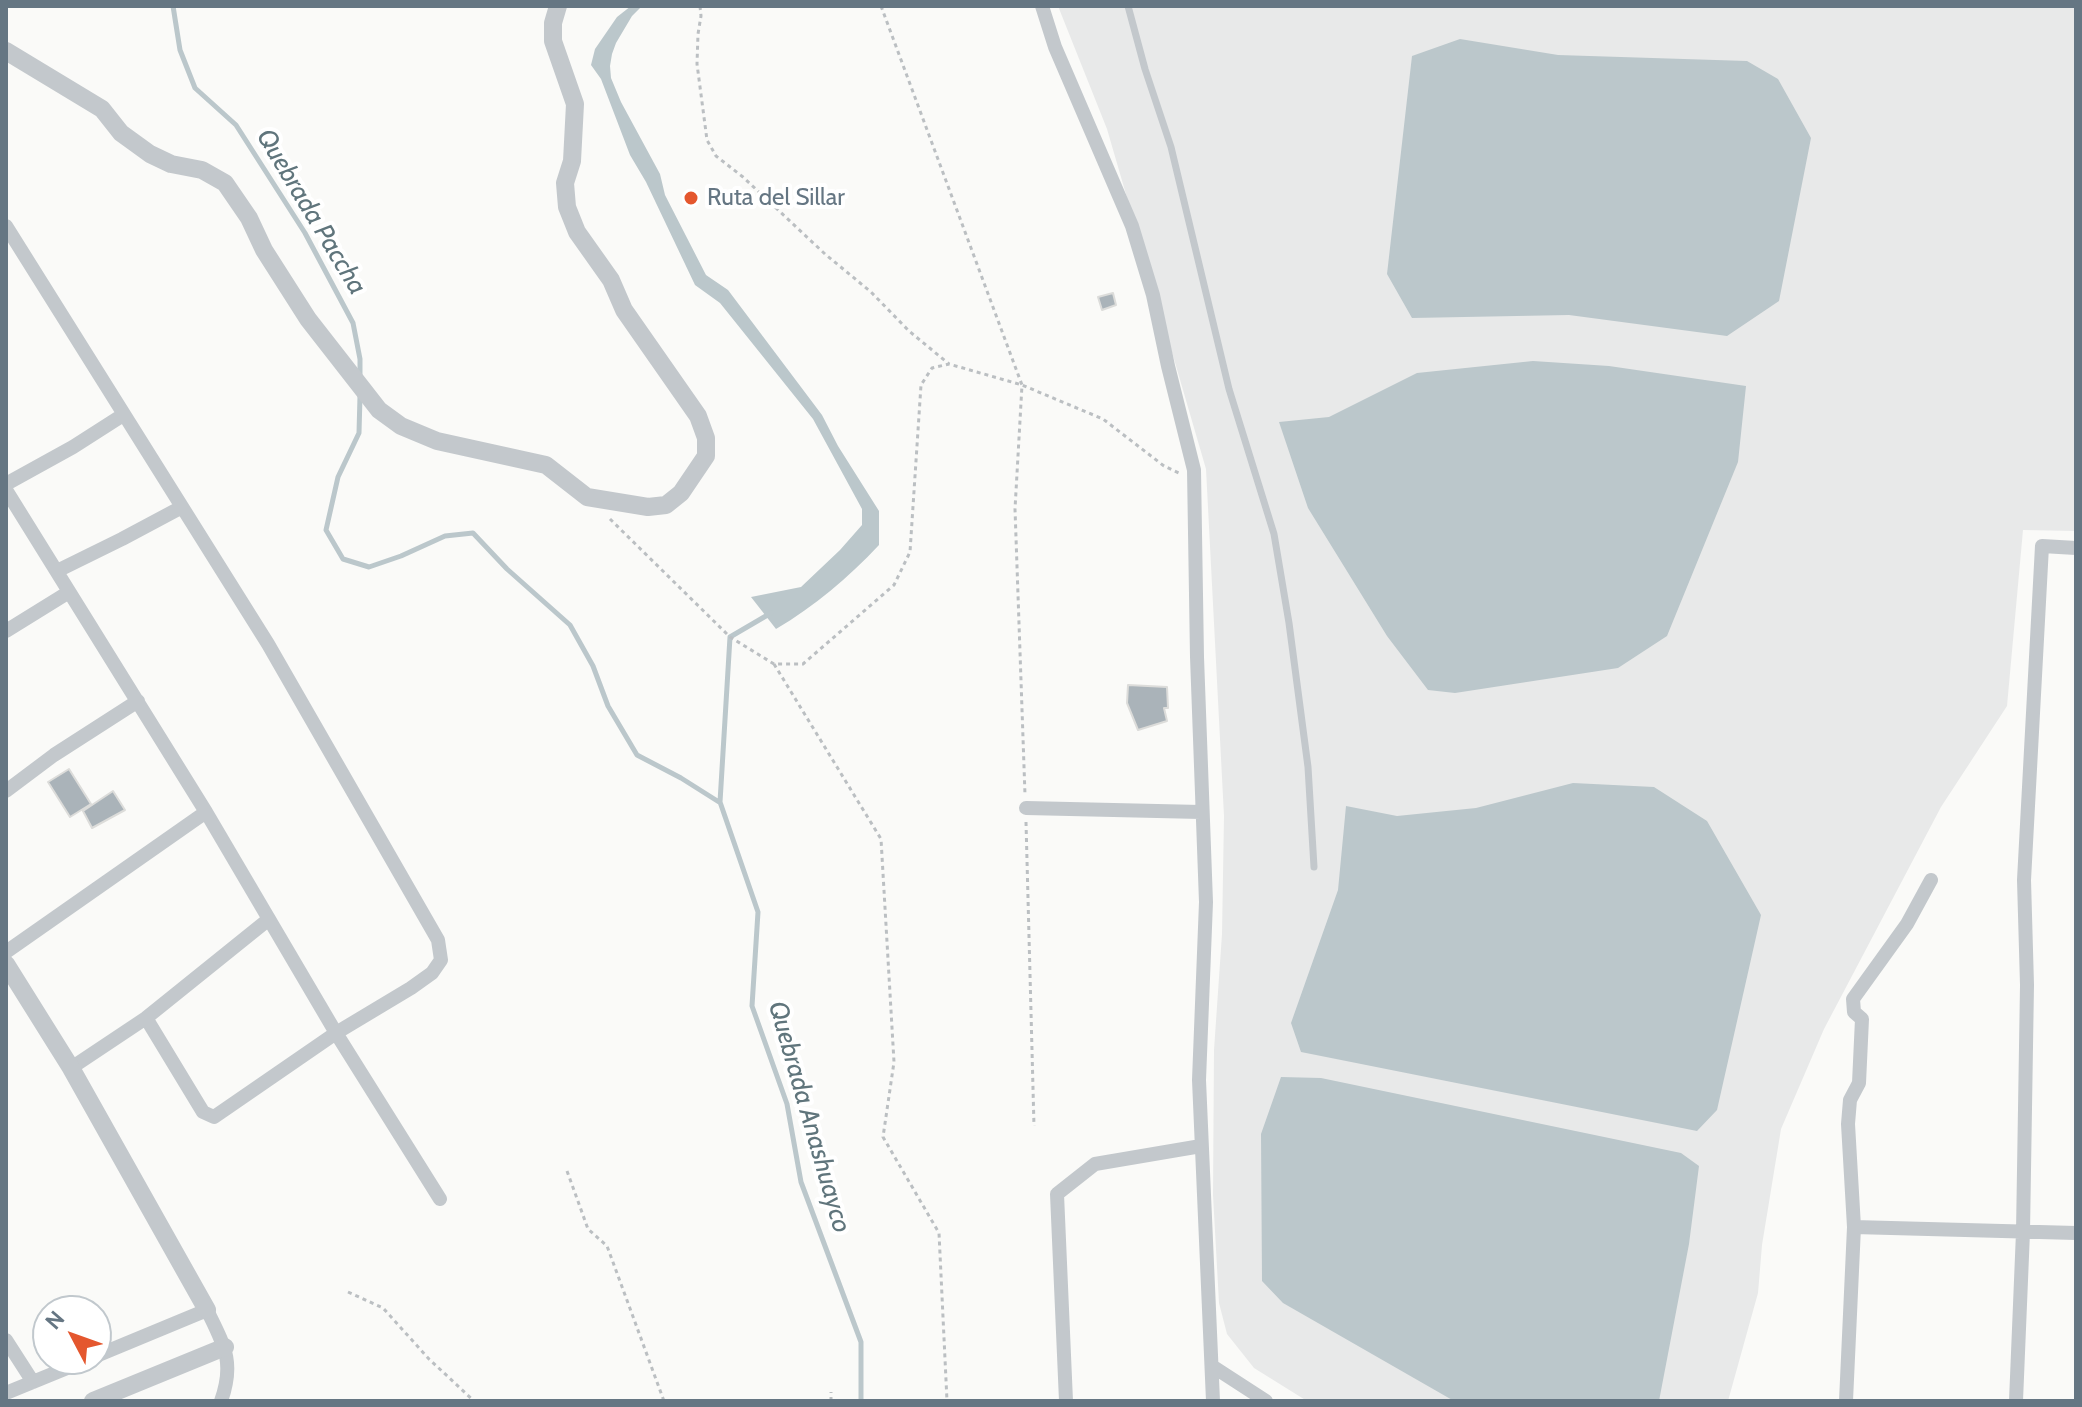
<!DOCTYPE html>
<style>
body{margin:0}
#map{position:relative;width:2082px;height:1407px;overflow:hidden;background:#fafaf8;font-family:Cabin,sans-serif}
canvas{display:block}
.frame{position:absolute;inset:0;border:8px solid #657683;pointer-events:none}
.north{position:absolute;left:32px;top:1295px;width:80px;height:80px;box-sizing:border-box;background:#fff;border:2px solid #c1c8cd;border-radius:50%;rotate:311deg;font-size:22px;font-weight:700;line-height:32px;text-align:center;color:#657683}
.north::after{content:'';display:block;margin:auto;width:28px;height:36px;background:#e4572e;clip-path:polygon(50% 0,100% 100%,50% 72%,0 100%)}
</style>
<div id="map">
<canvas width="2082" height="1407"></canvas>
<div class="frame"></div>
<div class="north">N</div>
</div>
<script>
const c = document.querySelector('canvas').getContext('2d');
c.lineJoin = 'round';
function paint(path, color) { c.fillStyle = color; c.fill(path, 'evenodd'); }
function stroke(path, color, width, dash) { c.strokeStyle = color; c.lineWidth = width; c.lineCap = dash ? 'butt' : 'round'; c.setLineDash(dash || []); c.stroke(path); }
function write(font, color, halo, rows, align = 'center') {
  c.font = font + ' Cabin,sans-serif'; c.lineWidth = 8; c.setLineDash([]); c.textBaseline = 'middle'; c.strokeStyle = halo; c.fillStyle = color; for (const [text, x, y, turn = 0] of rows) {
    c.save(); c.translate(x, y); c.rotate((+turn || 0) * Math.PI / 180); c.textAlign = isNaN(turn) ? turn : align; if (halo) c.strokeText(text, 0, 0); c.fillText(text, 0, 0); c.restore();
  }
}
paint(new Path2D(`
 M 1058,6 L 2076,6 L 2076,531 L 2023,530 L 2007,706 L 1941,807 L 1824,1029 L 1781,1129 L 1762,1245 L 1758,1293 L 1728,1401 L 1307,1401 L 1254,1368 L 1227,1334 L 1219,1303 L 1213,1195 L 1214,1050 L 1222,934 L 1224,816 L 1206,469 L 1107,129 Z`), '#e8e9e9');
paint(new Path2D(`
 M 631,6 L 642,6 L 632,16 L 616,43 L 612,54 L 610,66 L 611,78 L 621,102 L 660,174 L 665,195 L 706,275 L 728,290 L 822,415 L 838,446 L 879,511 L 879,545 C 848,578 815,606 776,629 L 751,597 L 801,587 L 840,550 L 862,525 L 862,509 L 813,419 L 720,303 L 695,285 L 646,182 L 630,155 L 601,79 L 591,65 L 595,49 L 617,17 Z
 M 1460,39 L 1558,55 L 1747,61 L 1778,79 L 1811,138 L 1779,301 L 1727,336 L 1569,315 L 1412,318 L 1387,274 L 1412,56 Z
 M 1533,361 L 1609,366 L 1746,386 L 1738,462 L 1667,636 L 1618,668 L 1455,693 L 1428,690 L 1387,636 L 1308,508 L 1279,422 L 1329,417 L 1417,373 Z
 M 1573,783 L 1654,787 L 1707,821 L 1761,915 L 1717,1110 L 1697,1131 L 1301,1052 L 1291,1023 L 1338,890 L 1346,806 L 1397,816 L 1476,808 Z
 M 1281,1077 L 1321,1078 L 1681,1153 L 1699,1166 L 1689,1244 L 1659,1401 L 1454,1401 L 1283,1303 L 1262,1281 L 1261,1134 Z`), '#bbc7cb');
stroke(new Path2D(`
 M 173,6 L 180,50 L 195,88 L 236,125 L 305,233 L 353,323 L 360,359 L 360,374
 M 360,396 L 359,433 L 338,477 L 326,530 L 343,559 L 369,567 L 401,556 L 445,536 L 473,533 L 507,569 L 570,625 L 593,666 L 608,706 L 637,755 L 681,778 L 719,802
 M 771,613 L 730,637 L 720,802 L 758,912 L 752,1006 L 787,1104 L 801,1182 L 861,1342 L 861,1401`), '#bbc7cb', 5);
const building = new Path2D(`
 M 1113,293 L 1116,305 L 1102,310 L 1098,297 Z
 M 1128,685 L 1167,687 L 1168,708 L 1164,708 L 1167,721 L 1138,730 L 1127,703 Z
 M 69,769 L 91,804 L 70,817 L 48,782 Z
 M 113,791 L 125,810 L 92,828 L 83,811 Z`);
paint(building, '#aab3b9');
stroke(building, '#dcdcda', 2);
stroke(new Path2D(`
 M 700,6 L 701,16 L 698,34 L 697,64 L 707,140 L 716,156 L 743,177 L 825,254 L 871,292 L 909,331 L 949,364
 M 881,6 L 1022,385 L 1015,509 L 1025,795
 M 610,519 L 730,637 L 774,664 L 803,664 L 894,585 L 910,552 L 921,385 L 932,368 L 949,364 L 1022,385 L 1103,419 L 1164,466 L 1179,473
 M 774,664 L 881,839 L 894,1062 L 883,1137 L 939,1233 L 947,1401
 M 1026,822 L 1034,1126
 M 567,1171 L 588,1229 L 607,1246 L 664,1401
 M 348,1292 L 383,1308 L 429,1359 L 474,1401
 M 831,1401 L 831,1392`), '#bbbfc2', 3, [4, 4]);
stroke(new Path2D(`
 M 1128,6 L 1145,69 L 1171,147 L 1229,389 L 1274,534 L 1289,623 L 1308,767 L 1314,867`), '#c3c8cc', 7);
stroke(new Path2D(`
 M 1042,6 L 1055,47 L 1132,226 L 1153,295 L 1168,366 L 1194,470 L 1197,657 L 1206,902 L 1199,1080 L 1213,1401
 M 6,226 L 268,644 L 438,940 L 441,960 L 432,973 L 411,988 L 336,1033 L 214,1117 L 203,1112 L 146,1018
 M 6,484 L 73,447 L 123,415
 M 6,490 L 206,812 L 6,952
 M 57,571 L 122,539 L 182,507
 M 6,631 L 69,592
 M 6,791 L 54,755 L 138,701
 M 1026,808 L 1201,812
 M 206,812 L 336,1033 L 440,1199
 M 71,1068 L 146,1018 L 269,919
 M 1854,1227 L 2076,1233
 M 6,1340 L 33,1382
 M 96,1356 L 207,1310 C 224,1345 235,1362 221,1401
 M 1212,1366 L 1266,1401
 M 6,1393 L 89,1359
 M 1066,1401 L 1057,1194 L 1095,1164 L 1201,1146
 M 1846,1401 L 1854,1227 L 1848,1124 L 1850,1100 L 1859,1083 L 1862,1019 L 1854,1012 L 1853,999 L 1907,924 L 1931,880
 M 2016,1401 L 2023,1232 L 2027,985 L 2024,880 L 2042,546 L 2076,548`), '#c3c8cc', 14);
stroke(new Path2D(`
 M 6,51 L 102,109 L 121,133 L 150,154 L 171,164 L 202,170 L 225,183 L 249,218 L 264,250 L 308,319 L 379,410 L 401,426 L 437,441 L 546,465 L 587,497 L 648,507 L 666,505 L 681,493 L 706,456 L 706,438 L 698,416 L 624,310 L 611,280 L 577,232 L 567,207 L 565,183 L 572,161 L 575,104 L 553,41 L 553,23 L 558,6
 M 6,964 L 71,1068 L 207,1310
 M 93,1401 L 225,1347`), '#c3c8cc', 18);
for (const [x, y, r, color] of [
 [691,198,8,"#e4572e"]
]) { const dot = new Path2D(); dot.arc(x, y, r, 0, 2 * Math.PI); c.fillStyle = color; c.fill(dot); stroke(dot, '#fff', 3); }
write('24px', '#657683', '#fff', [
 ["Ruta del Sillar",707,198]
], 'left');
write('italic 26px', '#60757c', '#fff', [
 ["Quebrada Paccha",311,212,59],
 ["Quebrada Anashuayco",809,1117,74]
]);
</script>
